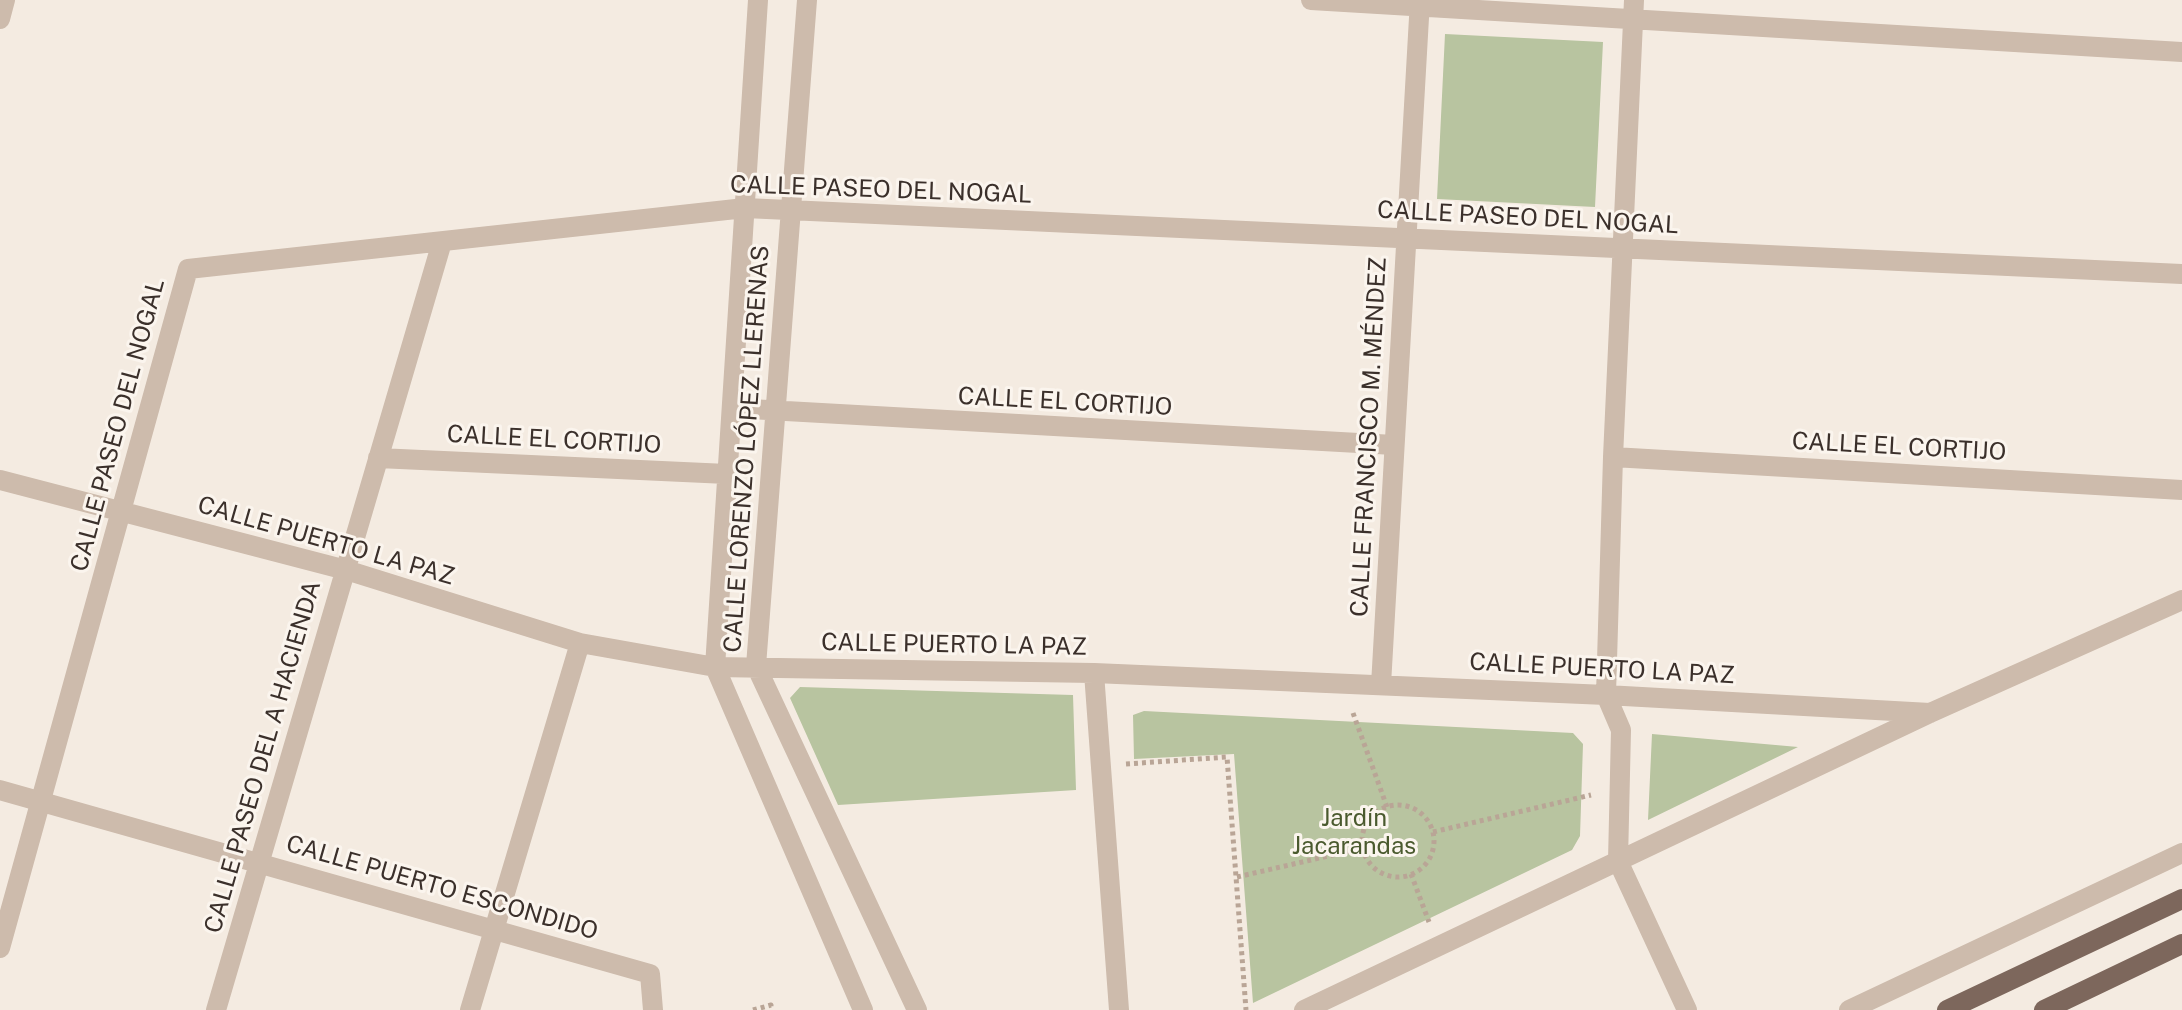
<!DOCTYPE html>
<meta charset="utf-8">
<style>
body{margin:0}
canvas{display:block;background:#f4ebe1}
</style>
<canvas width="2182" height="1010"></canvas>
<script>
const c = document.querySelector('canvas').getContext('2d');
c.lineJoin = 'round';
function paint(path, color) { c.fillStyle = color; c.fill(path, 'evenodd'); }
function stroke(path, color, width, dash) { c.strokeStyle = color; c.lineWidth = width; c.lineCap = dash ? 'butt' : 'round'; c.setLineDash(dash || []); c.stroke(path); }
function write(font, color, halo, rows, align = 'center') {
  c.font = font + ' "Public Sans",sans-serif'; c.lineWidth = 6; c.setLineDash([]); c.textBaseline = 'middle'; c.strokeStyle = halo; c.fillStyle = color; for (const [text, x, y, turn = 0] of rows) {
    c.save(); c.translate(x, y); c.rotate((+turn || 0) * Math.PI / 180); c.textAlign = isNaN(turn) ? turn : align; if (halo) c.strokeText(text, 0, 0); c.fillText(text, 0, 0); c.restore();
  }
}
paint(new Path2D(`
 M 1445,34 L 1603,42 L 1595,207 L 1437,199 Z
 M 800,687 L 1073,695 L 1076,790 L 838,805 L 790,698 Z
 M 1144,711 L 1573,733 L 1583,744 L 1580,836 L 1572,850 L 1253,1003 L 1234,754 L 1134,759 L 1133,715 Z
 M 1652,734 L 1798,747 L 1648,820 Z`), '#b8c4a0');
stroke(new Path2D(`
 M 1353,713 L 1387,807
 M 1126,764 L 1227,757 L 1246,1010
 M1362 841a36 36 0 1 1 72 0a36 36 0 1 1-72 0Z
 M 1433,832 L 1591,795
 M 1411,874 L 1429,922
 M 1237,877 L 1363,848
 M 753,1010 L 771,1005 L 771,1010`), '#b9a596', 5, [4, 4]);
stroke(new Path2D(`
 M 758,0 L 715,667 L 863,1010
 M 807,0 L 756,666 L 917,1010
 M 1311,0 L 2182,52
 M 1634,0 L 1613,457 L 1606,695 L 1621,730 L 1618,861 L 1687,1010
 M 0,19 L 5,0
 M 732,408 L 1394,445
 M 1613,457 L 2182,490
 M 378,458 L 727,474
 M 0,480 L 346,570 L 580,643 L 715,667 L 1094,673 L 1606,695 L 1930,713
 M 1094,673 L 1119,1010
 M 1381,685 L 1420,0
 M 0,790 L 650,974 L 653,1010
 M 0,948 L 188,269 L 745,208 L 2182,274
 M 216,1010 L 442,242
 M 470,1010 L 580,643
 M 1304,1010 L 1930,713 L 2182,600
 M 1849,1010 L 2182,853`), '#cdbbac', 20);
stroke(new Path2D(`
 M 1947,1010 L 2182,899
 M 2044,1010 L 2182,944`), '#7d675c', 20);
write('24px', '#3b302b', '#fbf5ee', [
 ["CALLE PASEO DEL NOGAL",881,190,2],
 ["CALLE PASEO DEL NOGAL",1528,218,3],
 ["CALLE EL CORTIJO",1065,402,3],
 ["CALLE PASEO DEL NOGAL",118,425,-75],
 ["CALLE FRANCISCO M. MÉNDEZ",1369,437,-87],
 ["CALLE EL CORTIJO",554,440,3],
 ["CALLE EL CORTIJO",1899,447,3],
 ["CALLE LORENZO LÓPEZ LLERENAS",747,449,-86],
 ["CALLE PUERTO LA PAZ",326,541,16],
 ["CALLE PUERTO LA PAZ",954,645,1],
 ["CALLE PUERTO LA PAZ",1602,669,3],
 ["CALLE PASEO DEL A HACIENDA",263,757,-74],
 ["CALLE PUERTO ESCONDIDO",442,888,16]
]);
write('24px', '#4a5a2e', '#fbf5ee', [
 ["Jardín",1354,819],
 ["Jacarandas",1354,847]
]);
</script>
